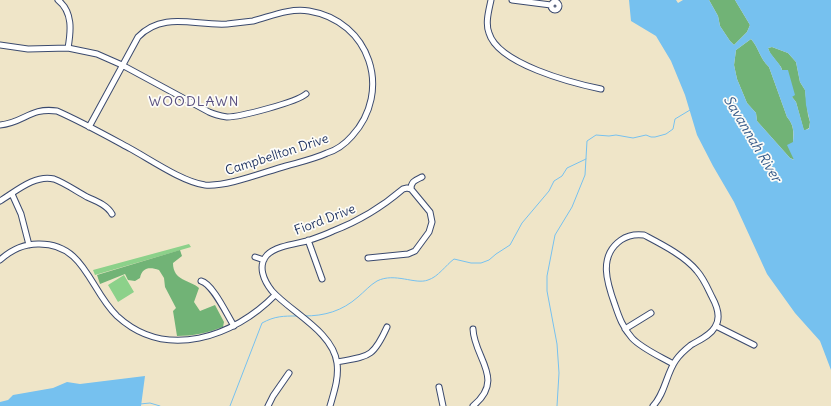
<!DOCTYPE html>
<style>
body{margin:0}
canvas{display:block;background:#efe5c8}
</style>
<canvas width="831" height="406"></canvas>
<script>
const c = document.querySelector('canvas').getContext('2d');
c.lineJoin = 'round';
function paint(path, color) { c.fillStyle = color; c.fill(path, 'evenodd'); }
function stroke(path, color, width, dash) { c.strokeStyle = color; c.lineWidth = width; c.lineCap = dash ? 'butt' : 'round'; c.setLineDash(dash || []); c.stroke(path); }
function write(font, color, halo, rows, align = 'center') {
  c.font = font + ' Delius,sans-serif'; c.lineWidth = 3.5; c.setLineDash([]); c.textBaseline = 'middle'; c.strokeStyle = halo; c.fillStyle = color; for (const [text, x, y, turn = 0] of rows) {
    c.save(); c.translate(x, y); c.rotate((+turn || 0) * Math.PI / 180); c.textAlign = isNaN(turn) ? turn : align; if (halo) c.strokeText(text, 0, 0); c.fillText(text, 0, 0); c.restore();
  }
}
paint(new Path2D(`
 M 189,244 L 191,247 L 95,275 L 93,270 Z
 M 124,275 L 134,292 L 118,302 L 108,285 Z`), '#8cd18a');
paint(new Path2D(`
 M 709,0 L 735,0 L 750,25 L 747,32 L 734,45 L 730,41 L 720,26 L 718,16 Z
 M 751,39 C 759,48 760,59 769,67 L 787,117 C 795,126 793,133 793,144 C 794,149 794,155 795,160 L 790,158 L 757,121 L 756,113 L 747,103 L 737,79 L 734,65 L 736,50 Z
 M 772,47 L 788,53 L 796,62 L 800,82 L 805,90 L 808,115 L 810,122 L 809,128 L 804,131 L 796,102 L 792,97 L 781,67 L 770,53 L 768,48 Z
 M 180,250 L 182,256 L 173,263 C 173,281 190,280 199,288 L 194,302 L 200,311 L 215,305 L 224,322 L 223,327 C 207,333 193,336 177,336 L 173,311 L 176,308 L 165,287 L 164,278 L 159,270 C 150,267 142,267 140,278 L 135,281 L 128,280 L 125,274 L 100,284 L 97,275 Z`), '#71b376');
paint(new Path2D(`
 M 629,0 L 676,0 L 678,3 L 683,0 L 709,0 L 718,16 L 720,26 L 730,41 L 734,45 L 747,32 L 750,25 L 735,0 L 831,0 L 831,370 L 820,341 L 795,313 L 767,274 L 734,202 L 713,166 L 697,135 L 685,95 L 671,61 L 656,36 L 631,21 ZM 751,39 C 759,48 760,59 769,67 L 787,117 C 794,125 794,132 793,142 L 787,145 L 794,160 L 790,158 L 757,121 L 756,113 L 747,103 L 737,79 L 734,65 L 736,50 ZM 772,47 L 788,53 L 796,62 L 800,82 L 805,90 L 806,105 L 810,122 L 809,129 L 804,130 L 796,102 L 792,97 L 795,95 L 788,70 L 782,70 C 780,62 771,57 768,48 Z
 M 145,376 L 141,406 L 0,406 L 0,402 L 8,400 L 13,395 L 53,388 L 67,382 L 80,384 Z`), '#76c1ef');
stroke(new Path2D(`
 M 304,316 C 325,316 342,311 358,297 C 364,292 370,285 377,281 C 395,272 415,285 428,280 C 438,277 446,265 454,259 L 471,263 L 481,263 L 489,260 L 496,254 L 510,245 L 522,223 L 549,191 L 554,181 L 562,176 L 567,168 L 586,159
 M 140,404 L 150,403 L 160,406
 M 230,406 L 262,323 C 275,316 283,316 297,316
 M 557,406 L 559,373 L 557,344 L 547,291 L 547,276 L 555,235 L 572,207 L 585,175 L 587,141 L 596,135 L 609,136 L 616,135 L 633,138 L 646,135 L 651,137 L 655,137 L 666,134 L 673,129 L 675,119 L 690,110`), '#76c1ef', 1);
const minor = new Path2D(`
 M 58,0 C 73,12 71,31 68,48
 M 491,0 C 489,10 485,23 489,33 C 498,64 572,83 601,89
 M 512,0 L 551,5
 M551 6a4 4 0 1 1 8 0a4 4 0 1 1-8 0Z
 M 0,45 L 28,49 L 68,48 L 97,54 L 122,65 L 209,112 C 215,115 221,116 227,117 C 240,117 297,102 306,94
 M 0,125 C 24,123 30,107 57,111 C 82,122 107,136 131,149 C 151,160 183,182 205,185 C 227,187 264,172 286,166 C 300,162 314,159 327,153 C 337,150 345,144 352,136 C 393,91 370,21 309,11 C 289,8 272,16 253,21 C 245,22 235,23 227,24 C 195,26 163,11 138,37 L 89,127
 M 411,189 C 411,181 416,180 422,177
 M 12,194 L 21,214 L 29,245
 M 0,201 C 15,192 35,174 54,179 C 65,183 76,191 87,197 C 96,201 107,205 112,214
 M 308,240 L 322,279
 M 255,257 L 264,260
 M 368,258 L 408,254 L 415,251 L 429,232 L 432,222 L 430,212 L 411,189
 M 0,260 C 11,250 23,244 38,244 C 85,243 89,289 117,316 C 166,361 234,337 275,295
 M 201,281 C 213,284 227,315 234,326
 M 716,326 L 754,345
 M 625,329 L 651,313
 M 337,362 C 369,356 373,358 387,327
 M 439,387 L 443,406
 M 268,406 L 273,396 L 289,373
 M 330,406 C 334,392 339,378 337,363 C 333,332 292,313 272,291 C 264,281 257,266 267,255 C 276,246 295,244 307,241 C 316,238 325,235 333,231 C 359,221 382,207 403,189 L 407,188 L 411,189
 M 473,406 C 506,379 474,358 473,329
 M 653,406 C 665,394 666,374 676,360 C 680,354 686,349 691,345 C 699,340 710,336 715,327 C 721,318 717,306 712,297 C 708,289 704,279 697,271 C 685,256 661,244 644,235 C 636,234 628,235 621,240 C 598,256 607,283 615,305 C 619,317 623,328 632,338 C 641,348 661,357 673,364`);
stroke(minor, '#3b4a6e', 7);
stroke(minor, '#fff', 5);
write('13px', '#1b2f5e', '#fdfcf7', [
 ["Campbellton Drive",277,155,-18],
 ["Fiord Drive",325,220,-21]
]);
c.letterSpacing = '1px';
write('14px', '#595081', '#fdfcf7', [
 ["WOODLAWN",194,102]
]);
c.letterSpacing = '0px';
write('italic 14px', '#365b8a', '#fdfcf7', [
 ["Savannah River",752,139,59]
]);
</script>
